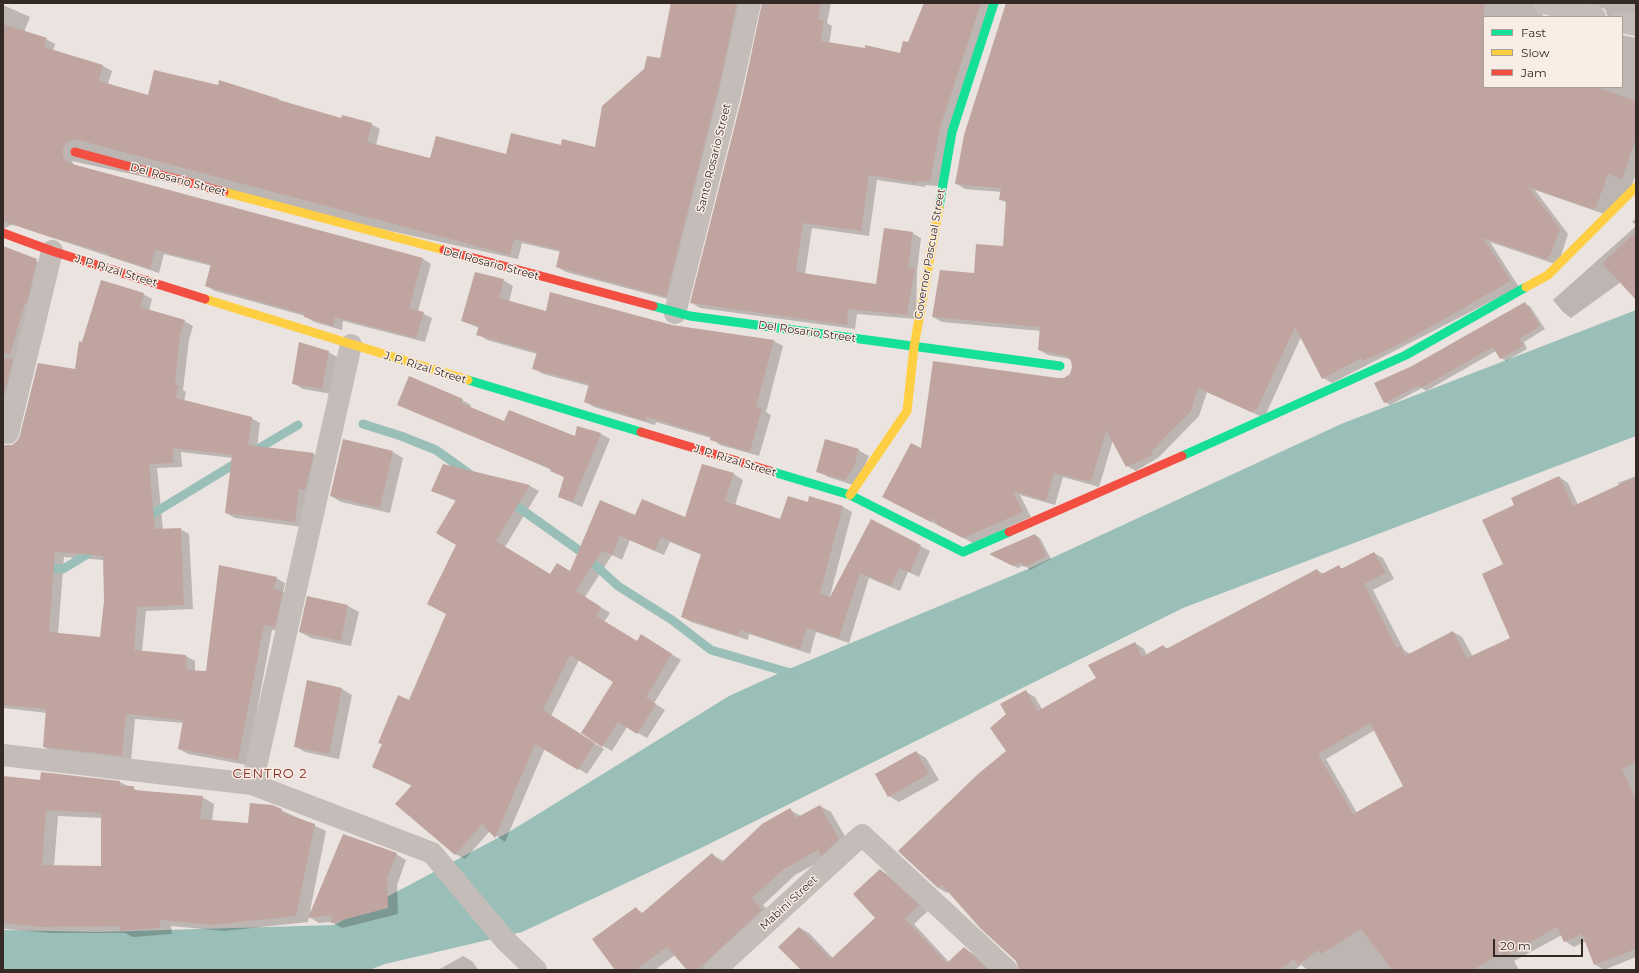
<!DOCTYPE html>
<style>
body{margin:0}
#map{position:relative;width:1639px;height:973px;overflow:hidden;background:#ebe3df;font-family:Montserrat,sans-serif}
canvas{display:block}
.frame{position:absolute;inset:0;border:4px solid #352926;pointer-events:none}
.legend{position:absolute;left:1483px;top:16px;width:140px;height:72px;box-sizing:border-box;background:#f9ede5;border:1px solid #ab9f99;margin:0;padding:5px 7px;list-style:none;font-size:12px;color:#352926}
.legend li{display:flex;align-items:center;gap:8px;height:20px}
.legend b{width:20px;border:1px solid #ab9f99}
.scale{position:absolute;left:1493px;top:939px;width:90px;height:18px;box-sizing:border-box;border:2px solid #352926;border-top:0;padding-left:5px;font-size:12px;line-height:14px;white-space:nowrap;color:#352926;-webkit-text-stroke:3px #f9ede5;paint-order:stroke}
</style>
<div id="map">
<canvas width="1639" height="973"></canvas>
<div class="frame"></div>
<ul class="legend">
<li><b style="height:5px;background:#16e098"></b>Fast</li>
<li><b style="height:5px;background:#ffcf43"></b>Slow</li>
<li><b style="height:5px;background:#f24e42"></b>Jam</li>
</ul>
<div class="scale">20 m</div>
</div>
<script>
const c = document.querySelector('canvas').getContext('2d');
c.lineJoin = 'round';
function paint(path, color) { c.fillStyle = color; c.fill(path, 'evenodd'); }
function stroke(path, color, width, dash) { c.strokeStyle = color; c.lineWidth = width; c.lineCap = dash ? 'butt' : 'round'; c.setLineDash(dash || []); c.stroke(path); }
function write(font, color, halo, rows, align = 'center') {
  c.font = font + ' Montserrat,sans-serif'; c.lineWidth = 3; c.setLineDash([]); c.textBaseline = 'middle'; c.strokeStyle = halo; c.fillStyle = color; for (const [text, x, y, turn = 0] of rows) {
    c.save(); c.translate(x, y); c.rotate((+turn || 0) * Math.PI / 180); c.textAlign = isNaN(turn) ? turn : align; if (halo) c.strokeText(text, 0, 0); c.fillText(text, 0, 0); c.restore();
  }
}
paint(new Path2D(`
 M 1636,310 L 1636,436 L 1183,608 L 703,847 L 522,932 L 385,964 L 369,970 L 3,970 L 3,930 L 98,932 L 334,925 L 509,832 L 729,696 L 784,671 L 1028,569 L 1341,424 Z`), '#9abfb8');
paint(new Path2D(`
 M 668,3 L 748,3 L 675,301 L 566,272 L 557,267 L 561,252 L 522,243 L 518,259 L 72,161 L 74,166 L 423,259 L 431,264 L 418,311 L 432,318 L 425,342 L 343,321 L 342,330 L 314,322 L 305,316 L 215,291 L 206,286 L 212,266 L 164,254 L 159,273 L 17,226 L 11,225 L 3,229 L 3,5 L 30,17 L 24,32 L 46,39 L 55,44 L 53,51 L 103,66 L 112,71 L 108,84 L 149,96 L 279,100 L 285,103 L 342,119 L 371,124 L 380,129 L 376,145 L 431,160 L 507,155 L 562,146 L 596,148 L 661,59 L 671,3 Z
 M 763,3 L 831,3 L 827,23 L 832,26 L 829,45 L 901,54 L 909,43 L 925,3 L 991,3 L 939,186 L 925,185 L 925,187 L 877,180 L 869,236 L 812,228 L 805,274 L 877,285 L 912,233 L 921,238 L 917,271 L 916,319 L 857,314 L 855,329 L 700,308 L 692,303 L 744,93 Z
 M 1007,3 L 1542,3 L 1541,12 L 1544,17 L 1484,17 L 1484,87 L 1622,87 L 1622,35 L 1636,38 L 1636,173 L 1631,188 L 1604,214 L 1535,190 L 1568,234 L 1560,259 L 1555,264 L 1490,242 L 1519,287 L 1332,383 L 1323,378 L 1301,337 L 1266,414 L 1260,416 L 1207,392 L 1199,416 L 1159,457 L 1136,471 L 1127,466 L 1113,440 L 1099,487 L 1063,477 L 1055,505 L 1020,495 L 1031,517 L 973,543 L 892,502 L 922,450 L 1058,379 L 1065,379 L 1070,375 L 1073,367 L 1071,359 L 1048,355 L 1039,350 L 1041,331 L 942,322 L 933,317 L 1004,247 L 1007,203 L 1000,199 L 1002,192 L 965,189 L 957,184 Z
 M 1585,3 L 1636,3 L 1636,15 L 1608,17 L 1605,9 Z
 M 1636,218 L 1636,225 L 1632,222 Z
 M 1636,226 L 1636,292 L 1621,282 L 1571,318 L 1563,312 L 1553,300 Z
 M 3,247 L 46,265 L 3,430 Z
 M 503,280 L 513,286 L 509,302 L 547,312 L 672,326 L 774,341 L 783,346 L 766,412 L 771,415 L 759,456 L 720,445 L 711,438 L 656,422 L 655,425 L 594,407 L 585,402 L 589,386 L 543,374 L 533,368 L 537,354 L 487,340 L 478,334 L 479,328 L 462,321 Z
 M 143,294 L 152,299 L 149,311 L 184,321 L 193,326 L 189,340 L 183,390 L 186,392 L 184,401 L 251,418 L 260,423 L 257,448 L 313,454 L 322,459 L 303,527 L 235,518 L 226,513 L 233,458 L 181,452 L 182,467 L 157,468 L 163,530 L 180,529 L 189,534 L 193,609 L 146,611 L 142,652 L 186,656 L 195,661 L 195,671 L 207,672 L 276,578 L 285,583 L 283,592 L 291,597 L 283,631 L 272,630 L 247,765 L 188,754 L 179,749 L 184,723 L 135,719 L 131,761 L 53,752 L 44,747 L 47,713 L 3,708 L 3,445 L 13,446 L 18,442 L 38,364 L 75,370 L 82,343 ZM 64,557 L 104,560 L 105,601 L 101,638 L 58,634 Z
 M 1525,304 L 1530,306 L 1545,329 L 1524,342 L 1527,349 L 1506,361 L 1501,358 L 1496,351 L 1426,391 L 1422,388 L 1390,405 L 1385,402 L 1413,367 Z
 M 328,352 L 339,358 L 332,394 L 303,389 L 293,383 Z
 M 462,400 L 471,405 L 470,408 L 505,423 L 575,438 L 578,427 L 601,434 L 610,439 L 582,507 L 559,497 L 565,478 L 552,470 L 399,404 Z
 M 858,450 L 869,456 L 856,486 L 828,477 L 817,471 Z
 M 393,452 L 403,458 L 390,513 L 341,502 L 331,496 Z
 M 443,465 L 530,486 L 539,491 L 505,547 L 551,575 L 571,572 L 636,516 L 686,518 L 703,465 L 734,474 L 743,480 L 735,505 L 781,520 L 808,504 L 810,497 L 843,507 L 852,512 L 829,600 L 871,521 L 930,551 L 919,577 L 908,572 L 900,591 L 869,578 L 849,643 L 816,632 L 810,654 L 749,634 L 748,640 L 691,622 L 682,617 L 702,555 L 670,542 L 664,555 L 630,540 L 622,560 L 612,555 L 585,597 L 610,613 L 604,622 L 638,642 L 651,641 L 681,660 L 654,703 L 665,710 L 647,738 L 627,727 L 612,751 L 603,746 L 615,682 L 579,660 L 551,716 L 604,749 L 587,774 L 545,748 L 505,842 L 490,831 L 465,859 L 455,854 L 412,786 L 373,767 L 410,701 L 447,614 L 457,545 L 456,501 L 432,491 Z
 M 1636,476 L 1636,957 L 1604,970 L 1594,964 L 1586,941 L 1574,947 L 1565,941 L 1562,935 L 1514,961 L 1519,970 L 1308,970 L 1301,965 L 1295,970 L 1020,970 L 1016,960 L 949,891 L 947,893 L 938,888 L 1007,752 L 1007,715 L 1026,692 L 1035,697 L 1042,709 L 1098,678 L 1135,643 L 1144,649 L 1147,655 L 1163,646 L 1168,649 L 1317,570 L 1324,574 L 1339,567 L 1343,569 L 1374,553 L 1383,558 L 1394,579 L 1373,590 L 1404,650 L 1410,654 L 1453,632 L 1462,637 L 1473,657 L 1512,638 L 1504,564 L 1515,506 L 1559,477 L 1568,483 L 1578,505 L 1619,486 L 1618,483 ZM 1375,730 L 1404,786 L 1357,813 L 1326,759 Z
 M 1035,535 L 1040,538 L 1051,559 L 1030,570 L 1024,565 L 1018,568 L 995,557 Z
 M 308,597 L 348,606 L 359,612 L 351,646 L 311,638 L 300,632 Z
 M 342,689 L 352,695 L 339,759 L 305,752 L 295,746 Z
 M 916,752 L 926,758 L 939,780 L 899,802 L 889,796 Z
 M 3,779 L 120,782 L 141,792 L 202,797 L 214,804 L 212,821 L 249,824 L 281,810 L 326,831 L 310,911 L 396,854 L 406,860 L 397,885 L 398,914 L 342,928 L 331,922 L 319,923 L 309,917 L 308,922 L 224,931 L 171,926 L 172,934 L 133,937 L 125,933 L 52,933 L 5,929 L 3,928 ZM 58,816 L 102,818 L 102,867 L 54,866 Z
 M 820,806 L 831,812 L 850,845 L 795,875 L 763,905 L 773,916 L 716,970 L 689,970 L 675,955 L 655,970 L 617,970 L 636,909 L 643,913 L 712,855 L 724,861 L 790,810 L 801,816 Z
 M 880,870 L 889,875 L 928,911 L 914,924 L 950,963 L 965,949 L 974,954 L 991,970 L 803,970 L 800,928 L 809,933 L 833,958 L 877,918 Z
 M 463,956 L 473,962 L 478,970 L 438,970 Z`), '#0003');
stroke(new Path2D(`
 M 363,424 L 401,436 L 436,450 L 471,475
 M 251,453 L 298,425
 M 508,500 L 580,551 L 618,586 L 672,620 L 711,650 L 794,674
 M 144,519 L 241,460
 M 42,567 L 63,569 L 96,549`), '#9abfb8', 9);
paint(new Path2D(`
 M 671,3 L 737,3 L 719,87 L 666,297 L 556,267 L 560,250 L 514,239 L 510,255 L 78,140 L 71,140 L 66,143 L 63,149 L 63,156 L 66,161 L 72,164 L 423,258 L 409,308 L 424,312 L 416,338 L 335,317 L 333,326 L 304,317 L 304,314 L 205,286 L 211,264 L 155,250 L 150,269 L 109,256 L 110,254 L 47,236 L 3,221 L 3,24 L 47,38 L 44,47 L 103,65 L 99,81 L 148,95 L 154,70 L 218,85 L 219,80 L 279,99 L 279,100 L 341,118 L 342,115 L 372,123 L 367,142 L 430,158 L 436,136 L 506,154 L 511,133 L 561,145 L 562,139 L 595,147 L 602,106 L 644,69 L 647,56 L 660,58 Z
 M 762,3 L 821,3 L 818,19 L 824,20 L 821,41 L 865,48 L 865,45 L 900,53 L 903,41 L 908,42 L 924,3 L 981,3 L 940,128 L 930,182 L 916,181 L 916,183 L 869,175 L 861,231 L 803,223 L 796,272 L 876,284 L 884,228 L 913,232 L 908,268 L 915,269 L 907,315 L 848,309 L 847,325 L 690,303 L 743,93 Z
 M 1006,3 L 1484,3 L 1484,87 L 1595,87 L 1636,101 L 1636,138 L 1622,179 L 1608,174 L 1595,210 L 1528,187 L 1560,229 L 1551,254 L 1546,259 L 1483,238 L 1511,281 L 1400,344 L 1363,361 L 1361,358 L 1322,379 L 1295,327 L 1257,409 L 1251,412 L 1198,388 L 1191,411 L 1151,452 L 1153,455 L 1126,467 L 1106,430 L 1091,482 L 1054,473 L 1046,501 L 1013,491 L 1023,512 L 963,538 L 938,525 L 933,517 L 931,522 L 882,497 L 911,443 L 921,448 L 933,361 L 1058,378 L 1064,378 L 1070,374 L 1072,367 L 1071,361 L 1067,356 L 1038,350 L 1040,327 L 932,317 L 940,270 L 974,273 L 976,244 L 1003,246 L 1006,201 L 999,200 L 1001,188 L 955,184 L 964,135 Z
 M 1636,232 L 1636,300 L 1602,263 Z
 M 3,246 L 37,259 L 27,303 L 25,303 L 10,354 L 3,353 Z
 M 475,272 L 504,279 L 499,298 L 546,311 L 550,292 L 672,325 L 774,340 L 756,407 L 762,408 L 750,452 L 710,440 L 711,436 L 647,417 L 646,421 L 584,402 L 589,384 L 532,369 L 537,352 L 476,335 L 479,326 L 461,321 Z
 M 101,280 L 144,293 L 140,307 L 185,320 L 180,335 L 175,385 L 178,386 L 176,398 L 252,417 L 248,445 L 314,453 L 305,490 L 299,489 L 295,522 L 225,513 L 232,455 L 173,448 L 173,463 L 149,464 L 155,529 L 181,528 L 184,605 L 137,607 L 134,650 L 186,655 L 187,670 L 206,671 L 219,565 L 277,577 L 274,589 L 283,591 L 275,627 L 264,625 L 238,760 L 178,749 L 183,720 L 126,714 L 122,756 L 43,747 L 46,709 L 3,705 L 3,445 L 12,445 L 17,441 L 20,436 L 38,363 L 75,369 L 79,341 L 82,342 ZM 55,552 L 103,556 L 104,601 L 100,637 L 49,632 Z
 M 1525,302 L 1540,326 L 1519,339 L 1523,346 L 1500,359 L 1493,347 L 1421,388 L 1419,385 L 1384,403 L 1374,383 L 1412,366 Z
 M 299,342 L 329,351 L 322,389 L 292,384 Z
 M 3,358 L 13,359 L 3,400 Z
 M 409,376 L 463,399 L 461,403 L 504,421 L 509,410 L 575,436 L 577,426 L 601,433 L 573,502 L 558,497 L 564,477 L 550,471 L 551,469 L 397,405 Z
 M 343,439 L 393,451 L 380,508 L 330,496 Z
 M 825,439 L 859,449 L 854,467 L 845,480 L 816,472 Z
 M 443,464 L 530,485 L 496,541 L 550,574 L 557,563 L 570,571 L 600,500 L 635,515 L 642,499 L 685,517 L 702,464 L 734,473 L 725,501 L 780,519 L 788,496 L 808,502 L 809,496 L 843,506 L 820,593 L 830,597 L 871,519 L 921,545 L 910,572 L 899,568 L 891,586 L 860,573 L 839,638 L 807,628 L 800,649 L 740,630 L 738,636 L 681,617 L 701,554 L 661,537 L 655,551 L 620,536 L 612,555 L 602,551 L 576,591 L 601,607 L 596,616 L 637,641 L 641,634 L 672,654 L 646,697 L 656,704 L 637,734 L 618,722 L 602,747 L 581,733 L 613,682 L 570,655 L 543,710 L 595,743 L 578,770 L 535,744 L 495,838 L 482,824 L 455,855 L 395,804 L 412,785 L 372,767 L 382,744 L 378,743 L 398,695 L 409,700 L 446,614 L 427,604 L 456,545 L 436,533 L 456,500 L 431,491 Z
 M 1559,476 L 1573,506 L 1636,477 L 1636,762 L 1622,769 L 1636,800 L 1636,949 L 1594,965 L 1582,934 L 1564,942 L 1557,927 L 1504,957 L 1502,952 L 1473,970 L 1392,970 L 1361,929 L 1321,954 L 1318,950 L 1298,965 L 1294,959 L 1280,970 L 1019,970 L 1016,961 L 981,929 L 942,885 L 938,888 L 898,851 L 978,774 L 1006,751 L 990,728 L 1006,714 L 1000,704 L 1026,690 L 1038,711 L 1096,678 L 1088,665 L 1135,642 L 1142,657 L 1163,645 L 1166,649 L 1317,569 L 1320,575 L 1339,565 L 1341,569 L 1374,552 L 1386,573 L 1364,584 L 1397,648 L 1400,646 L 1405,656 L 1453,631 L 1467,658 L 1510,638 L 1482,574 L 1503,564 L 1482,520 L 1514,505 L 1511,498 ZM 1370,723 L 1403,786 L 1353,814 L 1318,754 Z
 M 1035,534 L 1047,556 L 1024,567 L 1021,562 L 1013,566 L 989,554 Z
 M 307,596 L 348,605 L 341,641 L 299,632 Z
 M 307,680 L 342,688 L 329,754 L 294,747 Z
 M 916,751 L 929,774 L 888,797 L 875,774 Z
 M 41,772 L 120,781 L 120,786 L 134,786 L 134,790 L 203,796 L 200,819 L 248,823 L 250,803 L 272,805 L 282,809 L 281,812 L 315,824 L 296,916 L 212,925 L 160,920 L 160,928 L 120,931 L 120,926 L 39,927 L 3,923 L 3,776 L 40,780 ZM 46,810 L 101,813 L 101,866 L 42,865 Z
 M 820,805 L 839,839 L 821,856 L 818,850 L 784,869 L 752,898 L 762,910 L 697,970 L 687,970 L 667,947 L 635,970 L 615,970 L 592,939 L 636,907 L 641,914 L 712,853 L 721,863 L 762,824 L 790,808 L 796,818 Z
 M 343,834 L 397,853 L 387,879 L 388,908 L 331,923 L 332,915 L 308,918 Z
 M 880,869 L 919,905 L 905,919 L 947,963 L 964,947 L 989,970 L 801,970 L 778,947 L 799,927 L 831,959 L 875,918 L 853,894 Z`), '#c0a4a0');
stroke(new Path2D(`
 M 1544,3 L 1595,17
 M 1622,22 L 1636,25
 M 675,313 L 731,90 L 750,3
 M 3,432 L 8,433 L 52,251
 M 3,755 L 252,784 L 432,853 L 505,940 L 536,970
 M 252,784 L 351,345
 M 715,970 L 862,835 L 1007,970`), '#c4bcb8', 22);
stroke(new Path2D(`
 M 939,207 L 952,132 L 994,3
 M 653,306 L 690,316 L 1060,366
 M 468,380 L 641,432
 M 1182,456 L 1406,355 L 1526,287
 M 770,471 L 850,495 L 963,552 L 1009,532`), '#16e098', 9);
stroke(new Path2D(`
 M 224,192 L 444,250
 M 1526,287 L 1548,275 L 1636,187
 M 205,299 L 468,380
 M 850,495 L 907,411 L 914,347 L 939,207`), '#ffcf43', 9);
stroke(new Path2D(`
 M 75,152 L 224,192
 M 3,233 L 52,251 L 205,299
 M 444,250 L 653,306
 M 641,432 L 770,471
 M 1009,532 L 1182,456`), '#f24e42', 9);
write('11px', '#352926', '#f9ede5', [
 ["Santo Rosario Street",714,158,-76],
 ["Del Rosario Street",178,180,15],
 ["Governor Pascual Street",930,254,-80],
 ["Del Rosario Street",491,264,15],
 ["J. P. Rizal Street",116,271,17],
 ["Del Rosario Street",807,332,8],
 ["J. P. Rizal Street",425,368,17],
 ["J. P. Rizal Street",735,461,17],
 ["Mabini Street",789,903,-43]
]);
c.letterSpacing = '1px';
write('13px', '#85271f', '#f9ede5', [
 ["CENTRO 2",270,774]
]);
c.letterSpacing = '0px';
</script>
